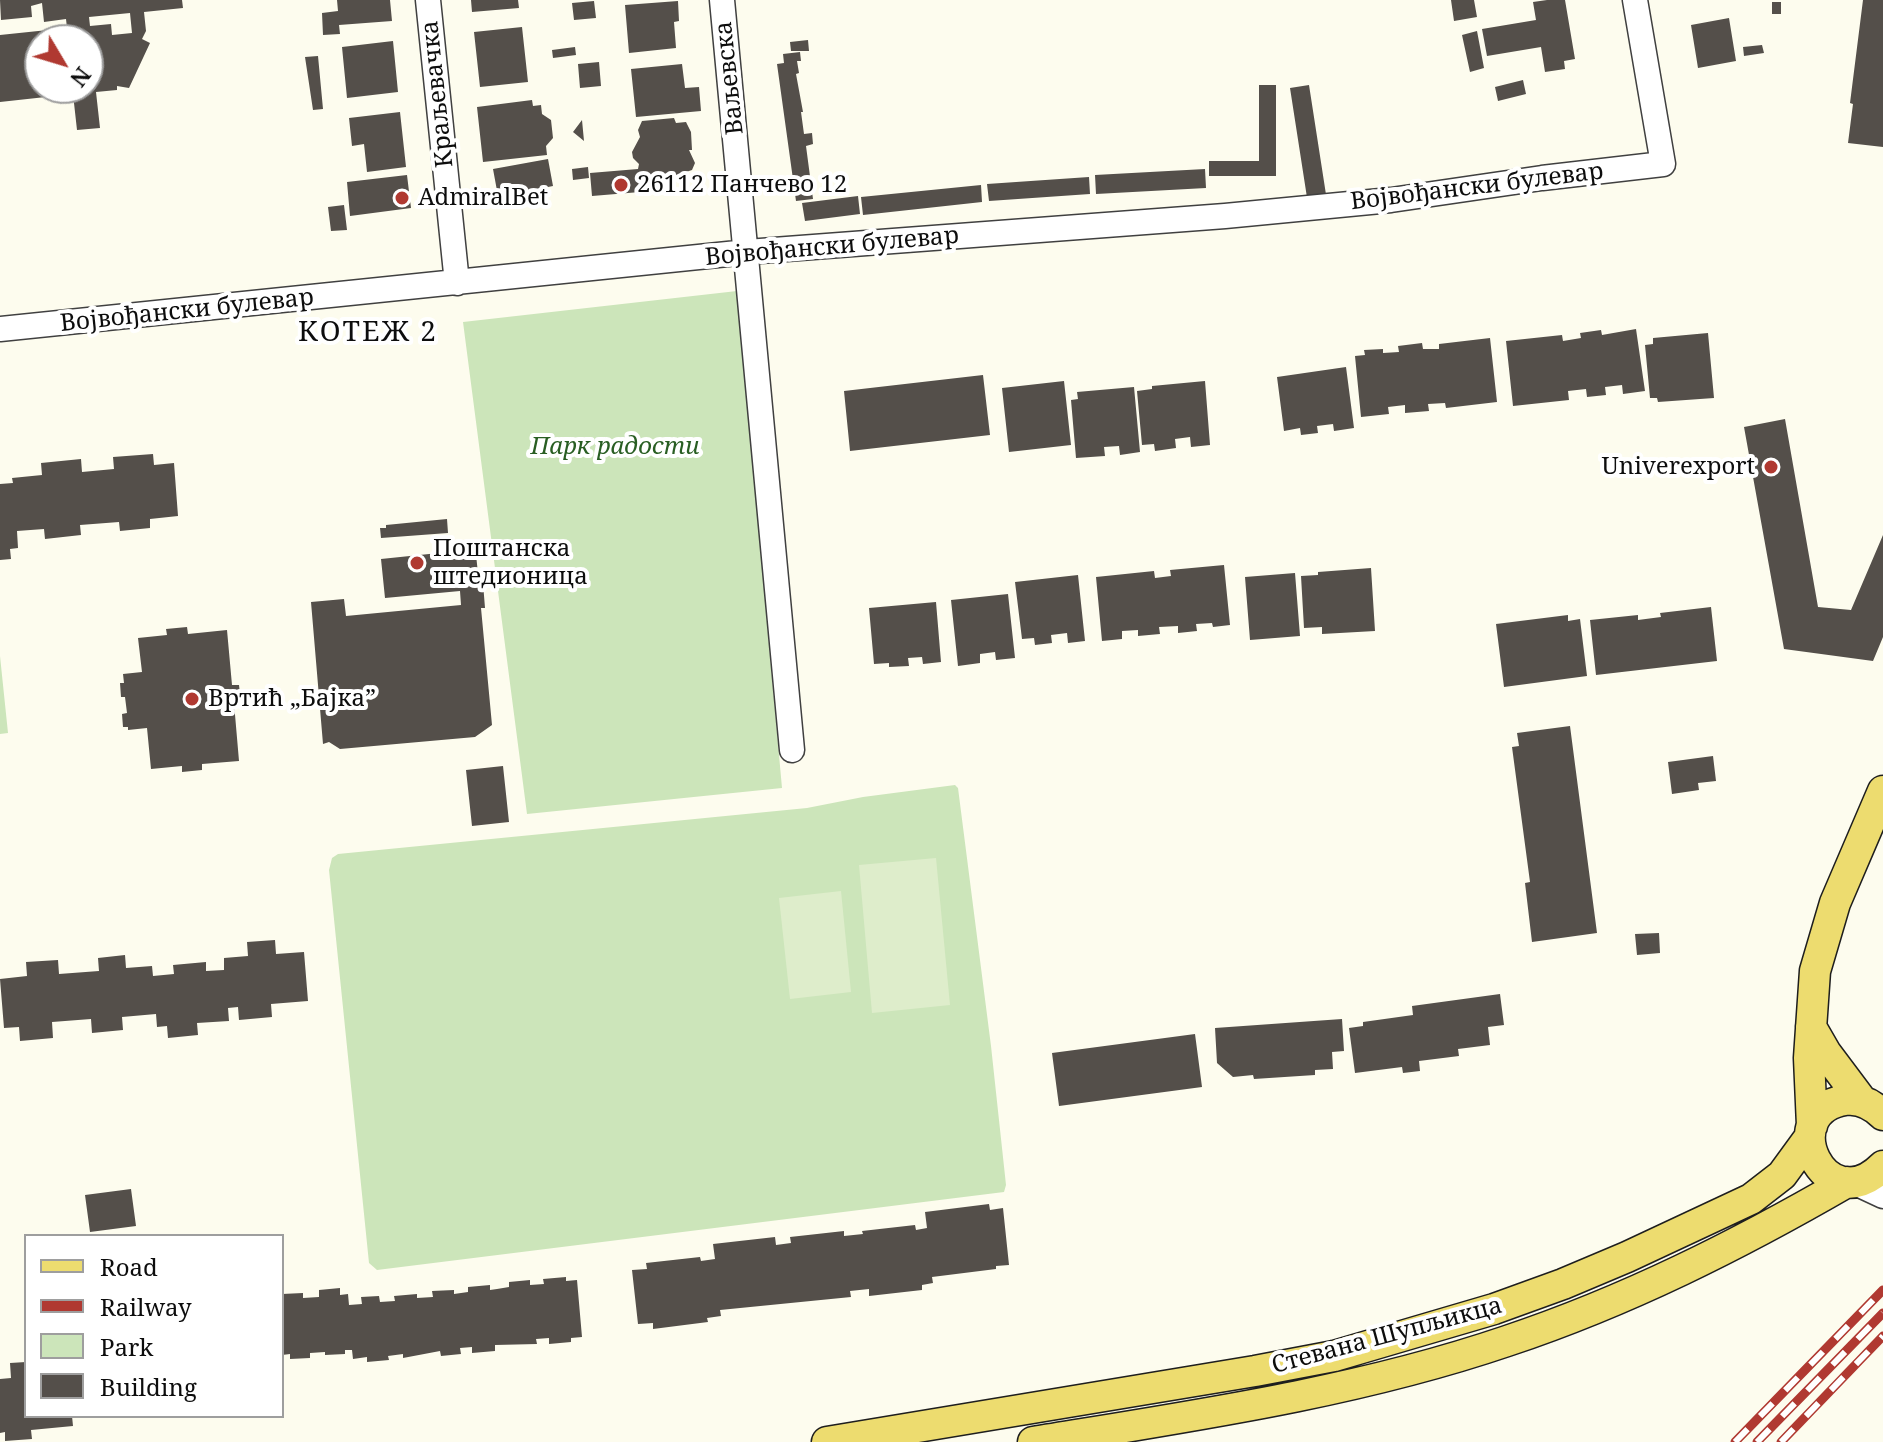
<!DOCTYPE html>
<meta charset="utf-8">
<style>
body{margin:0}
#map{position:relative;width:1883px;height:1442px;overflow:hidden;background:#fdfcee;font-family:"Noto Serif",serif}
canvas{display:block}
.legend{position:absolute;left:24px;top:1234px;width:260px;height:184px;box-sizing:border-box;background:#fff;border:2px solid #9e9e9e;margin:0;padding:10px 14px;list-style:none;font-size:24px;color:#0d0d0d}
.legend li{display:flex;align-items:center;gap:16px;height:40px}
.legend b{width:40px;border:2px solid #9e9e9e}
.north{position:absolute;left:24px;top:24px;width:80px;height:80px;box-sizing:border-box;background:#fff;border:2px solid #9e9e9e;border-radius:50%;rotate:128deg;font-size:22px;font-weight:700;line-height:32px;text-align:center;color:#0d0d0d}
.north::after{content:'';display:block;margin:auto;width:28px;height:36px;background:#b03931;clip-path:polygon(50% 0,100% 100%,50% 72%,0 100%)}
</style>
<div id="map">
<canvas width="1883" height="1442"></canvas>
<ul class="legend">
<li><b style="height:10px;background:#eddc6f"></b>Road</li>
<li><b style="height:10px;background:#b03931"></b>Railway</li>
<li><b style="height:22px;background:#cce5ba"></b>Park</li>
<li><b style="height:22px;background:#544f4a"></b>Building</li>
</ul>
<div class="north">N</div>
</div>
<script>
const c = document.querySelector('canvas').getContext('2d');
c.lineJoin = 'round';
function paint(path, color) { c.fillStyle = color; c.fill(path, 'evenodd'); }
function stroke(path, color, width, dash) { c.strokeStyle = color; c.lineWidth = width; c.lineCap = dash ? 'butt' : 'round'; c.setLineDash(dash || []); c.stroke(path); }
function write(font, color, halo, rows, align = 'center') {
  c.font = font + ' "Noto Serif",serif'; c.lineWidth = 8; c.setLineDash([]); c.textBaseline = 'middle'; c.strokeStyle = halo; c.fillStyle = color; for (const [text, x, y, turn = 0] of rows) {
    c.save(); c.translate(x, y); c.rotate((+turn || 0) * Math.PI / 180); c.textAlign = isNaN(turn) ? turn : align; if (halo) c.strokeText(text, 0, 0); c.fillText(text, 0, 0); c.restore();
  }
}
paint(new Path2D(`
 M 737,291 L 782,788 L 527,814 L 463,322 Z
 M 0,656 L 8,733 L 0,734 Z
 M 955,785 L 958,788 L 991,1046 L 1006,1185 L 1004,1192 L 377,1270 L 369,1263 L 329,870 L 332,858 L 338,854 L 807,808 L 863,797 Z`), '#cce5ba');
paint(new Path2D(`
 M 936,858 L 950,1005 L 872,1013 L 859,865 Z
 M 841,891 L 851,992 L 790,999 L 779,898 Z`), '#deedcb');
paint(new Path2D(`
 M 0,0 L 182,0 L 183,8 L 144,12 L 146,31 L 142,39 L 150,43 L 129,88 L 117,86 L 117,90 L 96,92 L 100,128 L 77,130 L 73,94 L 0,102 L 0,35 L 67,28 L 66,19 L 44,22 L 42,3 L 31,6 L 32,17 L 1,20 ZM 130,13 L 132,33 L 112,35 L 111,24 L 90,26 L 89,17 ZM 40,40 L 88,40 L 88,88 L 40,88 Z
 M 337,0 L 390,0 L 392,21 L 339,25 L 340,34 L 323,35 L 322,13 L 338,11 Z
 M 471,0 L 518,0 L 519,8 L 472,12 Z
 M 1451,0 L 1474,0 L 1477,17 L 1454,21 Z
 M 1547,0 L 1565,0 L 1575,59 L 1564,61 L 1565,69 L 1545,72 L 1541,47 L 1487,56 L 1482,29 L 1536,20 L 1533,2 Z
 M 1863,0 L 1883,0 L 1883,147 L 1848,143 L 1853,104 L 1850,103 Z
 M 594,1 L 596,18 L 574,20 L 572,3 Z
 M 678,1 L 679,21 L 674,22 L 676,48 L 629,53 L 625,5 Z
 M 1772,2 L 1781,2 L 1781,14 L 1772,14 Z
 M 1729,18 L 1736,61 L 1698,68 L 1691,25 Z
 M 522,27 L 528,82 L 480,87 L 474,32 Z
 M 1477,31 L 1484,68 L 1470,72 L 1462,35 Z
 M 808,40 L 809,51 L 791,51 L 790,42 Z
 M 393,41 L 398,92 L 347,98 L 342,47 Z
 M 1762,45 L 1764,53 L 1744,56 L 1743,47 Z
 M 575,47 L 576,55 L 553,58 L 552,50 Z
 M 800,52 L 801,61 L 797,61 L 799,73 L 796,74 L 803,112 L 801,112 L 804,134 L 812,133 L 813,144 L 806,146 L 813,199 L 796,201 L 777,64 L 784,63 L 783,54 Z
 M 318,56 L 323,109 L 313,110 L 305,57 Z
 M 599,62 L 601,86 L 580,88 L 578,64 Z
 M 682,64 L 685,88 L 699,87 L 701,111 L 636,117 L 631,69 Z
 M 1523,80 L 1526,94 L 1498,101 L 1495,87 Z
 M 1259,85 L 1276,85 L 1276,176 L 1209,176 L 1209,161 L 1259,161 Z
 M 1309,85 L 1327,201 L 1308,204 L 1290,88 Z
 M 532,100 L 533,106 L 541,105 L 542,114 L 551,120 L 553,138 L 546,146 L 547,155 L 483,162 L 477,107 Z
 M 400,112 L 406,167 L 367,172 L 364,144 L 352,146 L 349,118 Z
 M 674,118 L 676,123 L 686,122 L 691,132 L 692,150 L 689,150 L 695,163 L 692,170 L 677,175 L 678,180 L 660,182 L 650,176 L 652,191 L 592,196 L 590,173 L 638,169 L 639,164 L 633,158 L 632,152 L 640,137 L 638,130 L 642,121 Z
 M 582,120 L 584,141 L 573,132 Z
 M 548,159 L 553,186 L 543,188 L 545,196 L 522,200 L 521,192 L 498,196 L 493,169 Z
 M 588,167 L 589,178 L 573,180 L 572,169 Z
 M 1205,169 L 1206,188 L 1096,194 L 1095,175 Z
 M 407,175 L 411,208 L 350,216 L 347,182 Z
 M 1089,177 L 1090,194 L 989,201 L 987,184 Z
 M 981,185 L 982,202 L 863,215 L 861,197 Z
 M 858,196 L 860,214 L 805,221 L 802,203 Z
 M 344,205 L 347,230 L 331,231 L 328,207 Z
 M 1636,329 L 1645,391 L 1623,394 L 1622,385 L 1605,387 L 1606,395 L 1587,397 L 1586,389 L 1568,391 L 1569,400 L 1513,406 L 1506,341 L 1562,335 L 1563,341 L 1581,338 L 1580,333 L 1601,330 L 1602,335 Z
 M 1708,333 L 1714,398 L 1658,402 L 1657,398 L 1650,398 L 1645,345 L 1653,344 L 1653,338 Z
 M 1490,338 L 1497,402 L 1446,408 L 1445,403 L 1428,404 L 1429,411 L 1405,413 L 1405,405 L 1388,407 L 1389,414 L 1361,417 L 1355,356 L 1365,355 L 1364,350 L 1383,349 L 1383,353 L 1399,352 L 1398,346 L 1422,343 L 1423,349 L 1439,349 L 1439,344 Z
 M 1346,367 L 1354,428 L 1334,431 L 1333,424 L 1317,426 L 1318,433 L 1301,435 L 1300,428 L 1284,431 L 1277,377 Z
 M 983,375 L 990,435 L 850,451 L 844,391 Z
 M 1064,381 L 1071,445 L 1009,452 L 1002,388 Z
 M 1205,381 L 1210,445 L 1191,447 L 1190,437 L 1175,439 L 1176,448 L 1155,451 L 1154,444 L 1142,445 L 1137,391 L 1152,389 L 1152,386 Z
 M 1134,387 L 1140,452 L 1120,455 L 1119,446 L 1104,447 L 1105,456 L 1076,458 L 1071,400 L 1078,399 L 1077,392 Z
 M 1785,419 L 1818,607 L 1851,610 L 1883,535 L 1883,637 L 1873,661 L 1784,649 L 1744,427 Z
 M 153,454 L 154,465 L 174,463 L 178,516 L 150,519 L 150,528 L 120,531 L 119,522 L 80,525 L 81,535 L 45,539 L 44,529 L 17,531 L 18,548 L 10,549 L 11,559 L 0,560 L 0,484 L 13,483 L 12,478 L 42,475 L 41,463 L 81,459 L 82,472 L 114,469 L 113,457 Z
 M 447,519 L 448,533 L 381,538 L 380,528 L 386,528 L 386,525 Z
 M 475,545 L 479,583 L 483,583 L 485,608 L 481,608 L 492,725 L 475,737 L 340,749 L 329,742 L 323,744 L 311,602 L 344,599 L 346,616 L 461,605 L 460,591 L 385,598 L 381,559 L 458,551 L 458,547 Z
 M 1224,565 L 1230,625 L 1213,627 L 1212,623 L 1196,624 L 1197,631 L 1178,633 L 1178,626 L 1159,627 L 1160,634 L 1138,636 L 1138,630 L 1122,631 L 1122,639 L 1102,641 L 1096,577 L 1154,571 L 1155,578 L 1171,576 L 1170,570 Z
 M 1371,568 L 1375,631 L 1322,634 L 1322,627 L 1304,628 L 1301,576 L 1318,575 L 1318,572 Z
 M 1295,573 L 1300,636 L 1250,640 L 1245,577 Z
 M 1078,575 L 1085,641 L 1068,643 L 1067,633 L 1051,635 L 1052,643 L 1035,645 L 1034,638 L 1022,639 L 1015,582 Z
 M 1008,594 L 1015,658 L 996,660 L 995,652 L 980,654 L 980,663 L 958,666 L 951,600 Z
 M 936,602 L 941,662 L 923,664 L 922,657 L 908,658 L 909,666 L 889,667 L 889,663 L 874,664 L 869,608 Z
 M 1711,607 L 1717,661 L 1596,675 L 1590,620 L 1638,615 L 1638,620 L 1661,617 L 1660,613 Z
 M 1568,615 L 1568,621 L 1580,619 L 1587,676 L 1504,687 L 1496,624 Z
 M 187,627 L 188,634 L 227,630 L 232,685 L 239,685 L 241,703 L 234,703 L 239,761 L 202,764 L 202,770 L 182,772 L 182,766 L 151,769 L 147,728 L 128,730 L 128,727 L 123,727 L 122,714 L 127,713 L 125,697 L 121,697 L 120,683 L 124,683 L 123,674 L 142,672 L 138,638 L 167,635 L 166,629 Z
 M 1570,726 L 1597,933 L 1532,942 L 1525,883 L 1530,882 L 1512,747 L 1519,746 L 1517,733 Z
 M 1713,756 L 1716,781 L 1698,783 L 1699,790 L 1672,794 L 1668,762 Z
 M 503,766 L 509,822 L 472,826 L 466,770 Z
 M 1659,933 L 1660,953 L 1637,955 L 1635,934 Z
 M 275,940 L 276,954 L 304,952 L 308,1001 L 271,1004 L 272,1017 L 239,1020 L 238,1007 L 228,1008 L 229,1021 L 197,1023 L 198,1035 L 168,1038 L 167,1026 L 157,1027 L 156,1014 L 122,1017 L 123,1030 L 92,1033 L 91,1019 L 52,1022 L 53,1038 L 20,1041 L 19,1027 L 4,1028 L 0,979 L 27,976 L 26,962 L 58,960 L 59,974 L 99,971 L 98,958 L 125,955 L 126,968 L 152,966 L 153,976 L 174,974 L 173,965 L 206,962 L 206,971 L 224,970 L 224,958 L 248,956 L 247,942 Z
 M 1500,994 L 1504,1025 L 1488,1027 L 1490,1045 L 1458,1049 L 1459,1056 L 1419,1061 L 1420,1071 L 1403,1073 L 1402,1067 L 1355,1073 L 1349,1028 L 1363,1026 L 1363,1022 L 1413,1015 L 1412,1006 Z
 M 1342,1019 L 1344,1051 L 1332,1052 L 1333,1069 L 1315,1070 L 1315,1075 L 1254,1079 L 1253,1075 L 1233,1077 L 1217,1063 L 1215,1028 Z
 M 1195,1034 L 1202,1087 L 1059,1106 L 1052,1053 Z
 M 131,1189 L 136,1226 L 90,1232 L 85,1195 Z
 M 989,1204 L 990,1210 L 1003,1208 L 1009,1265 L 996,1266 L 996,1269 L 932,1277 L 933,1283 L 922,1285 L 922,1290 L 869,1296 L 869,1289 L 850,1291 L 851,1297 L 720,1310 L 721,1316 L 707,1318 L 708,1322 L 653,1329 L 653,1323 L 638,1324 L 632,1270 L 647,1269 L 646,1263 L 700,1257 L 701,1261 L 715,1259 L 713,1244 L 775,1237 L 776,1245 L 791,1243 L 790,1237 L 844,1231 L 844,1236 L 863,1234 L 862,1231 L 915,1225 L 916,1230 L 927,1228 L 925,1212 Z
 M 566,1277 L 566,1281 L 577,1280 L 582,1337 L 571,1338 L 571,1342 L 549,1344 L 549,1338 L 536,1339 L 537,1344 L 495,1345 L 495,1351 L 472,1353 L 472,1347 L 460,1348 L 461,1354 L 441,1356 L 440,1351 L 403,1358 L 403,1354 L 388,1356 L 389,1360 L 367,1362 L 367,1357 L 353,1359 L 352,1350 L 345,1350 L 345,1354 L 325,1355 L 325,1352 L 310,1353 L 310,1358 L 290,1359 L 290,1354 L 282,1355 L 282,1294 L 303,1293 L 303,1298 L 319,1297 L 319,1290 L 340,1288 L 340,1295 L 348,1294 L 349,1305 L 362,1304 L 361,1297 L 379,1296 L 380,1302 L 395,1301 L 394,1296 L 417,1294 L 417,1298 L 433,1297 L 432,1291 L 454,1290 L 454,1294 L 468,1292 L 468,1287 L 490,1285 L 490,1290 L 497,1289 L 509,1287 L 509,1282 L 530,1280 L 530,1285 L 544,1284 L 543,1279 Z
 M 26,1362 L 26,1416 L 72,1416 L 73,1426 L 31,1430 L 32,1439 L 5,1441 L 5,1432 L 0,1433 L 0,1379 L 11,1378 L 10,1363 Z`), '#544f4a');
const minor = new Path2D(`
 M 428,0 L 457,283
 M 722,0 L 792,750
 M 0,329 L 747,252 L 1225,216 L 1391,200 L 1542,178 L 1663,164 L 1635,0
 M 1853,1182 L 1883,1196`);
const major = new Path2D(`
 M 1811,1027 L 1826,1053 L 1862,1101
 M 1883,1115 C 1872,1104 1860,1098 1845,1100 C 1773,1112 1825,1224 1883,1166
 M 1812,1126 L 1809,1058 L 1815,971 L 1835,903 L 1883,791
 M 827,1442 L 1255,1371 L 1334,1356 L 1494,1309 L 1563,1284 L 1627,1257 L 1751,1199 L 1782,1175 L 1809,1138
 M 1033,1442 C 1192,1416 1354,1393 1507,1341 C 1627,1301 1738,1245 1847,1182`);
stroke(minor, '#404040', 27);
stroke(major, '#1e1e1e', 33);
stroke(minor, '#fff', 24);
stroke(major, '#eddc6f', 30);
const rail = new Path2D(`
 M 1735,1442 L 1883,1290
 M 1757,1442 L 1883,1313
 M 1781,1442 L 1883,1336`);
stroke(rail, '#b03931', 9);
stroke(rail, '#fff', 6, [18]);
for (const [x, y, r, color] of [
 [621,185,8,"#b03931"],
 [402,198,8,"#b03931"],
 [1771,467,8,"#b03931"],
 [417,563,8,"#b03931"],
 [192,699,8,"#b03931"]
]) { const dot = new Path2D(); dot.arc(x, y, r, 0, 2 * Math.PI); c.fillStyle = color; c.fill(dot); stroke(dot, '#fff', 3); }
write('24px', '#0d0d0d', '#fff', [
 ["Ваљевска",730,78,-96],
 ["Краљевачка",438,94,-96],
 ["Војвођански булевар",1477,187,-7],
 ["Војвођански булевар",832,247,-5],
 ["Војвођански булевар",187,311,-6],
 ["Стевана Шупљикца",1387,1336,-15]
]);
write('24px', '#0d0d0d', '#fff', [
 ["26112 Панчево 12",637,185],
 ["AdmiralBet",418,198],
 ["Univerexport",1755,467,"right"],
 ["Поштанска",433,549],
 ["штедионица",433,577],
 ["Вртић „Бајка”",208,699]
], 'left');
write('italic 24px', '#295e23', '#fff', [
 ["Парк радости",615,447]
]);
c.letterSpacing = '2px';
write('28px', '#0d0d0d', '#fff', [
 ["КОТЕЖ 2",368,333]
]);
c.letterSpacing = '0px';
</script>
